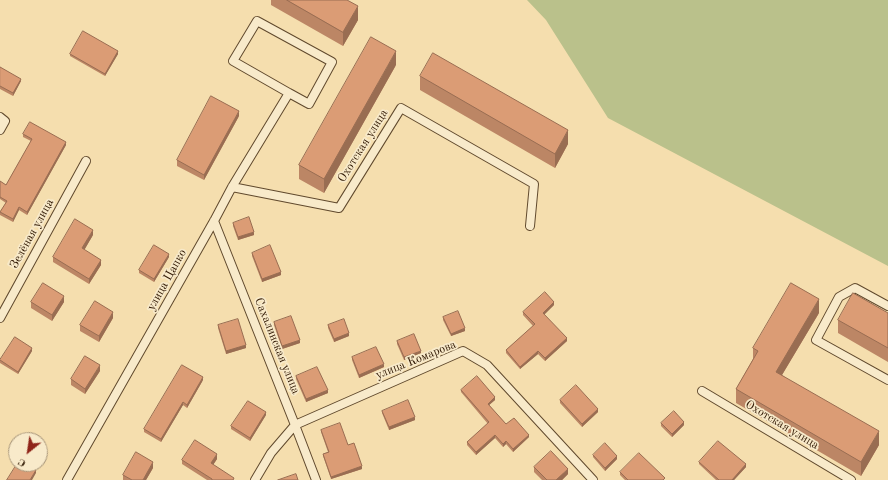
<!DOCTYPE html>
<meta charset="utf-8">
<style>
body{margin:0}
#map{position:relative;width:888px;height:480px;overflow:hidden;background:#f5deae;font-family:"Old Standard TT",serif}
canvas{display:block}
.north{position:absolute;left:8px;top:432px;width:40px;height:40px;box-sizing:border-box;background:#f8eaca;border:1px solid #a8967a;border-radius:50%;rotate:210deg;font-size:11px;font-weight:700;line-height:16px;text-align:center;color:#2f1702}
.north::after{content:'';display:block;margin:auto;width:14px;height:18px;background:#8f2418;clip-path:polygon(50% 0,100% 100%,50% 72%,0 100%)}
</style>
<div id="map">
<canvas width="888" height="480"></canvas>
<div class="north">С</div>
</div>
<script>
const c = document.querySelector('canvas').getContext('2d');
c.lineJoin = 'round';
function paint(path, color) { c.fillStyle = color; c.fill(path, 'evenodd'); }
function stroke(path, color, width, dash) { c.strokeStyle = color; c.lineWidth = width; c.lineCap = dash ? 'butt' : 'round'; c.setLineDash(dash || []); c.stroke(path); }
function write(font, color, halo, rows, align = 'center') {
  c.font = font + ' "Old Standard TT",serif'; c.lineWidth = 3.5; c.setLineDash([]); c.textBaseline = 'middle'; c.strokeStyle = halo; c.fillStyle = color; for (const [text, x, y, turn = 0] of rows) {
    c.save(); c.translate(x, y); c.rotate((+turn || 0) * Math.PI / 180); c.textAlign = isNaN(turn) ? turn : align; if (halo) c.strokeText(text, 0, 0); c.fillText(text, 0, 0); c.restore();
  }
}
paint(new Path2D(`
 M 527,0 L 888,0 L 888,266 L 608,118 L 546,20 Z`), '#bac18b');
const lane = new Path2D(`
 M 0,117 L 5,121 L 0,130
 M 232,187 L 339,208 L 401,108 L 534,184 L 530,226
 M 214,221 L 295,425 L 316,480
 M 888,306 L 855,288 L 839,297 L 816,340 L 888,380
 M 0,318 L 86,161
 M 702,391 L 851,480
 M 67,480 L 214,221 L 232,187 L 289,93 L 309,104 L 332,62 L 257,21 L 233,61 L 289,93
 M 255,480 L 271,453 L 295,425 L 463,351 L 487,365 L 593,480`);
stroke(lane, '#60492d', 10);
stroke(lane, '#f8eaca', 8);
paint(new Path2D(`
 M 271,0 L 347,0 L 358,20 L 343,46 L 271,5 Z
 M 70,54 L 118,54 L 105,76 L 70,56 Z
 M 396,65 L 324,193 L 299,179 L 299,165 Z
 M 0,67 L 21,81 L 13,96 L 0,89 Z
 M 420,76 L 568,144 L 555,168 L 420,90 Z
 M 239,116 L 204,180 L 177,166 L 177,160 Z
 M 23,134 L 66,145 L 27,215 L 19,210 L 13,222 L 0,215 L 0,212 L 6,203 L 0,199 L 0,181 L 6,185 L 31,141 L 23,137 Z
 M 233,223 L 254,235 L 238,240 L 233,226 Z
 M 93,235 L 84,250 L 101,265 L 89,284 L 53,262 L 53,257 Z
 M 252,253 L 281,275 L 262,282 L 252,256 Z
 M 169,257 L 154,282 L 139,273 L 139,270 Z
 M 31,302 L 64,302 L 52,321 L 31,308 Z
 M 554,305 L 544,314 L 567,341 L 545,361 L 538,354 L 520,369 L 506,353 L 506,350 L 533,326 L 523,315 L 523,312 Z
 M 819,313 L 782,375 L 879,445 L 861,476 L 736,403 L 736,389 L 753,359 L 753,348 Z
 M 888,313 L 888,362 L 838,333 L 838,320 Z
 M 443,317 L 465,331 L 451,336 L 443,320 Z
 M 113,318 L 99,342 L 80,331 L 80,325 Z
 M 274,322 L 300,343 L 282,349 L 274,325 Z
 M 218,325 L 246,348 L 226,354 L 218,328 Z
 M 328,325 L 349,336 L 334,342 L 328,328 Z
 M 397,341 L 421,353 L 404,360 L 397,344 Z
 M 32,351 L 18,374 L 0,363 L 0,360 Z
 M 352,357 L 384,367 L 359,378 L 352,360 Z
 M 100,371 L 85,394 L 71,385 L 71,379 Z
 M 296,376 L 328,393 L 306,402 L 296,379 Z
 M 203,380 L 187,408 L 183,405 L 161,442 L 144,432 L 144,429 Z
 M 461,390 L 495,400 L 489,405 L 506,424 L 529,437 L 513,452 L 506,444 L 503,447 L 495,438 L 476,455 L 467,445 L 467,442 L 488,424 L 461,392 Z
 M 560,400 L 598,412 L 582,427 L 560,403 Z
 M 382,411 L 415,420 L 389,430 L 382,413 Z
 M 266,415 L 250,441 L 231,429 L 231,426 Z
 M 661,423 L 684,425 L 672,437 L 661,426 Z
 M 321,430 L 348,445 L 362,469 L 331,479 L 323,456 L 323,454 L 328,452 L 321,432 Z
 M 593,455 L 617,459 L 605,471 L 593,457 Z
 M 217,459 L 213,465 L 234,480 L 207,480 L 182,464 L 182,460 Z
 M 699,462 L 746,467 L 734,480 L 716,480 L 699,464 Z
 M 534,467 L 568,474 L 562,480 L 542,480 L 534,472 Z
 M 153,468 L 146,480 L 123,480 L 123,475 Z
 M 620,472 L 665,480 L 625,480 L 620,475 Z`), '#bc8665');
paint(new Path2D(`
 M 358,6 L 358,20 L 343,46 L 343,32 Z
 M 118,51 L 118,54 L 105,76 L 105,74 Z
 M 396,51 L 396,65 L 324,193 L 324,179 Z
 M 21,79 L 21,81 L 13,96 L 13,93 Z
 M 239,111 L 239,116 L 204,180 L 204,175 Z
 M 568,130 L 568,144 L 555,168 L 555,154 Z
 M 66,142 L 66,145 L 27,215 L 27,212 Z
 M 19,207 L 19,210 L 13,222 L 13,219 Z
 M 93,230 L 93,235 L 82,254 L 82,248 Z
 M 254,232 L 254,235 L 238,240 L 238,237 Z
 M 169,254 L 169,257 L 154,282 L 154,279 Z
 M 101,260 L 101,265 L 89,284 L 89,279 Z
 M 281,272 L 281,275 L 262,282 L 262,279 Z
 M 64,296 L 64,302 L 52,321 L 52,315 Z
 M 819,299 L 819,313 L 776,385 L 776,372 Z
 M 554,302 L 554,305 L 543,316 L 543,313 Z
 M 113,312 L 113,318 L 99,342 L 99,336 Z
 M 465,328 L 465,331 L 451,336 L 451,334 Z
 M 349,333 L 349,336 L 334,342 L 334,339 Z
 M 567,338 L 567,341 L 545,361 L 545,358 Z
 M 300,340 L 300,343 L 282,349 L 282,346 Z
 M 246,345 L 246,348 L 226,354 L 226,351 Z
 M 32,348 L 32,351 L 18,374 L 18,372 Z
 M 421,351 L 421,353 L 404,360 L 404,357 Z
 M 538,351 L 538,354 L 520,369 L 520,367 Z
 M 384,364 L 384,367 L 359,378 L 359,375 Z
 M 100,365 L 100,371 L 85,394 L 85,389 Z
 M 203,377 L 203,380 L 187,408 L 187,405 Z
 M 328,390 L 328,393 L 306,402 L 306,399 Z
 M 495,397 L 495,400 L 488,406 L 488,404 Z
 M 183,402 L 183,405 L 161,442 L 161,439 Z
 M 598,409 L 598,412 L 582,427 L 582,424 Z
 M 266,412 L 266,415 L 250,441 L 250,438 Z
 M 415,417 L 415,420 L 389,430 L 389,427 Z
 M 684,422 L 684,425 L 672,437 L 672,434 Z
 M 879,431 L 879,445 L 861,476 L 861,462 Z
 M 495,435 L 495,438 L 476,455 L 476,452 Z
 M 529,435 L 529,437 L 513,452 L 513,449 Z
 M 506,441 L 506,444 L 503,447 L 503,444 Z
 M 217,454 L 217,459 L 211,468 L 211,463 Z
 M 617,456 L 617,459 L 605,471 L 605,468 Z
 M 153,462 L 153,468 L 146,480 L 143,480 Z
 M 746,464 L 746,467 L 734,480 L 732,480 Z
 M 362,466 L 362,469 L 331,479 L 331,477 Z
 M 568,469 L 568,474 L 562,480 L 556,480 Z
 M 36,470 L 36,473 L 32,480 L 30,480 Z`), '#996d52');
const building = new Path2D(`
 M 287,0 L 347,0 L 358,6 L 343,32 Z
 M 83,31 L 118,51 L 105,74 L 70,54 Z
 M 371,37 L 396,51 L 324,179 L 299,165 Z
 M 433,53 L 568,130 L 555,154 L 420,76 Z
 M 0,67 L 21,79 L 13,93 L 0,86 Z
 M 211,96 L 239,111 L 204,175 L 177,160 Z
 M 30,122 L 66,142 L 27,212 L 19,207 L 13,219 L 0,212 L 7,201 L 0,197 L 0,181 L 6,185 L 32,139 L 23,134 Z
 M 249,217 L 254,232 L 238,237 L 233,223 Z
 M 75,219 L 93,230 L 82,248 L 101,260 L 89,279 L 53,257 Z
 M 154,245 L 169,254 L 154,279 L 139,270 Z
 M 270,245 L 281,272 L 262,279 L 252,253 Z
 M 43,283 L 64,296 L 52,315 L 31,302 Z
 M 791,283 L 819,299 L 776,372 L 879,431 L 861,462 L 736,389 L 758,351 L 753,348 Z
 M 545,292 L 554,302 L 543,313 L 567,338 L 545,358 L 538,351 L 520,367 L 506,350 L 535,324 L 523,312 Z
 M 853,293 L 888,313 L 888,348 L 838,320 Z
 M 95,301 L 113,312 L 99,336 L 80,325 Z
 M 458,311 L 465,328 L 451,334 L 443,317 Z
 M 291,316 L 300,340 L 282,346 L 274,322 Z
 M 238,319 L 246,345 L 226,351 L 218,325 Z
 M 344,319 L 349,333 L 334,339 L 328,325 Z
 M 414,334 L 421,351 L 404,357 L 397,341 Z
 M 15,337 L 32,348 L 18,372 L 0,360 Z
 M 376,347 L 384,364 L 359,375 L 352,357 Z
 M 85,356 L 100,365 L 85,389 L 71,379 Z
 M 182,365 L 203,377 L 187,405 L 183,402 L 161,439 L 144,429 Z
 M 317,367 L 328,390 L 306,399 L 296,376 Z
 M 477,376 L 495,397 L 488,404 L 506,424 L 514,418 L 529,435 L 513,449 L 506,441 L 503,444 L 495,435 L 476,452 L 467,442 L 489,422 L 461,390 Z
 M 576,385 L 598,409 L 582,424 L 560,400 Z
 M 408,400 L 415,417 L 389,427 L 382,411 Z
 M 248,401 L 266,412 L 250,438 L 231,426 Z
 M 674,411 L 684,422 L 672,434 L 661,423 Z
 M 340,423 L 348,445 L 354,443 L 362,466 L 331,477 L 323,454 L 329,452 L 321,430 Z
 M 195,440 L 217,454 L 211,463 L 234,478 L 233,480 L 212,480 L 212,479 L 182,460 Z
 M 718,441 L 746,464 L 732,480 L 719,480 L 699,462 Z
 M 605,443 L 617,456 L 605,468 L 593,455 Z
 M 551,451 L 568,469 L 556,480 L 547,480 L 534,467 Z
 M 136,452 L 153,462 L 143,480 L 132,480 L 123,475 Z
 M 639,453 L 665,478 L 663,480 L 628,480 L 620,472 Z
 M 17,464 L 27,464 L 36,470 L 30,480 L 7,480 Z
 M 296,474 L 298,480 L 278,480 Z`);
paint(building, '#db9c75');
stroke(building, '#996d52', 1);
write('12px', '#2f1702', '#f8eaca', [
 ["Охотская улица",363,146,-58],
 ["Зелёная улица",32,234,-61],
 ["улица Цапко",167,280,-61],
 ["Сахалинская улица",277,346,68],
 ["улица Комарова",416,360,-22],
 ["Охотская улица",782,425,31]
]);
</script>
